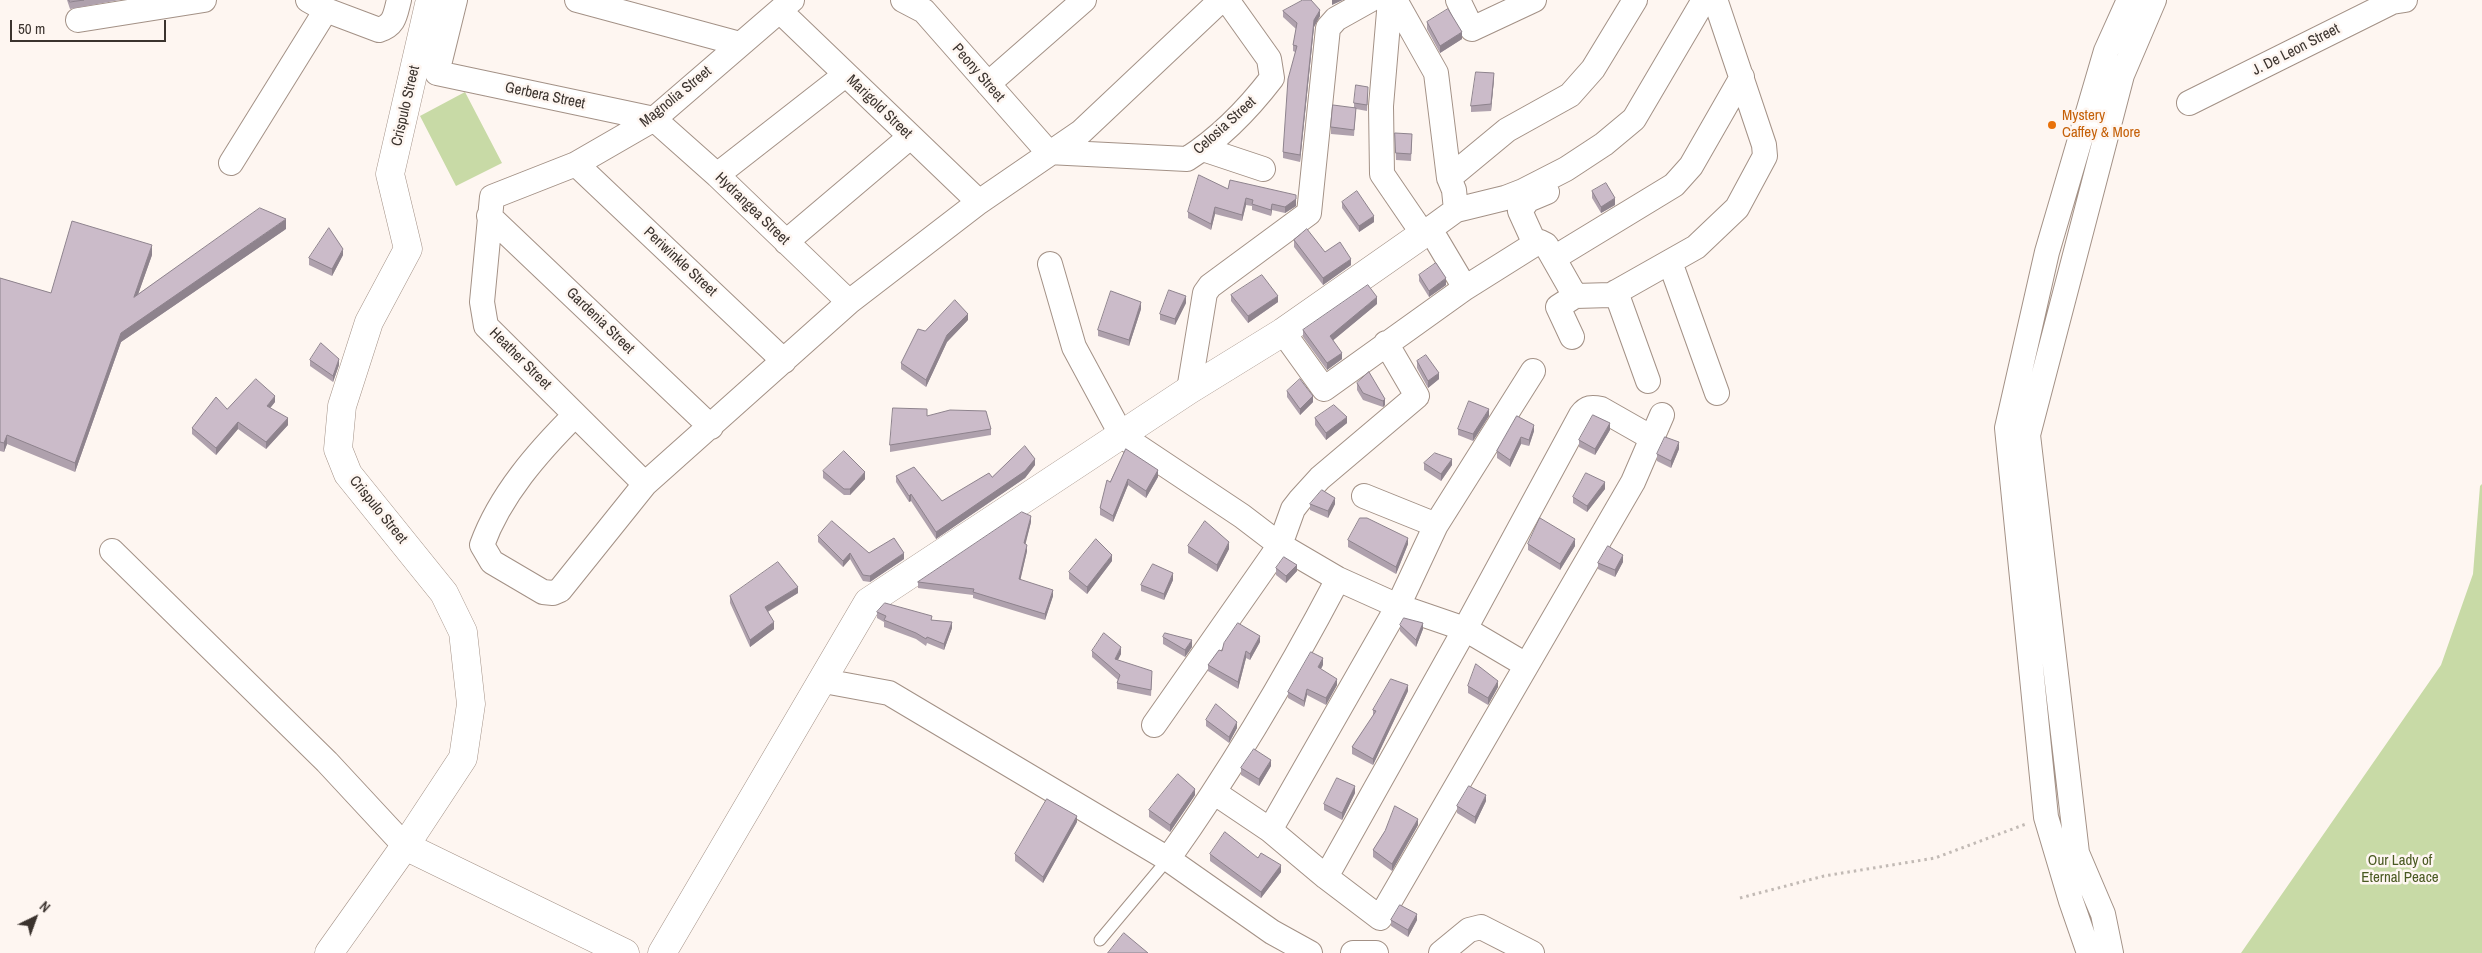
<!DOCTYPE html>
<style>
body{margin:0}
#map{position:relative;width:2482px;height:953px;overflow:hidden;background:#fef6f1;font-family:"Archivo Narrow",sans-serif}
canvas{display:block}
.north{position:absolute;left:10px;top:893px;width:50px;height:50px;-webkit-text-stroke:4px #fef6f1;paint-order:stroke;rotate:42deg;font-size:14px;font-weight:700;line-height:20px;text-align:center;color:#3b332e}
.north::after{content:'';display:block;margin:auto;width:18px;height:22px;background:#3b332e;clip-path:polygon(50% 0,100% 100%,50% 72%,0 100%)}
.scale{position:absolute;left:10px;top:20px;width:156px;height:22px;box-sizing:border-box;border:2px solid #3b332e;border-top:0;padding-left:6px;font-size:15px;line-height:18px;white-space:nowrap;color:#3b332e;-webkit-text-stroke:4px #fef6f1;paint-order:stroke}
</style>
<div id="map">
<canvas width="2482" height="953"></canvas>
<div class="north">N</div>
<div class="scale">50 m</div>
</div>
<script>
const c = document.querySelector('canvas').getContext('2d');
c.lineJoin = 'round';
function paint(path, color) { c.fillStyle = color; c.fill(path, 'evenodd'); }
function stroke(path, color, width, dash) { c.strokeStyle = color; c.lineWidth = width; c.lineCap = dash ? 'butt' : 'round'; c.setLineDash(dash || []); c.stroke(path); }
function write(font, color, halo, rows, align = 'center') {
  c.font = font + ' "Archivo Narrow",sans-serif'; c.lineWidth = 5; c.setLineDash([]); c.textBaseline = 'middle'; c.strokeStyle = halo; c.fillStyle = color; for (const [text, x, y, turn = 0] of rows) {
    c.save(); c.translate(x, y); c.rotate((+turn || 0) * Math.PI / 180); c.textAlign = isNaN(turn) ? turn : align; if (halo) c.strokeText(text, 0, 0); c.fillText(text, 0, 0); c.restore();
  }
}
paint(new Path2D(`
 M 465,92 L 502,163 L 456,186 L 420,116 Z
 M 2482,484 L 2482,953 L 2241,953 L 2441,665 L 2473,574 L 2480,486 Z`), '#c8daa6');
const service = new Path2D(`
 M 1100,940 L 1168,859`);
const minor = new Path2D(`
 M 308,0 L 326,10 L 379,30 C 395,25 395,15 399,0
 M 455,0 L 437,73 L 654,119 L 717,175 L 849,302
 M 577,0 L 740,44
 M 903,0 L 924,11 L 1048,152
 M 1390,0 L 1381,106 L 1382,174 L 1423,234 L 1456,210 L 1454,190 L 1449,178 L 1436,73 L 1395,0
 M 1458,0 L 1472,29 L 1534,0
 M 780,11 L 979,202
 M 78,20 L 204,0
 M 988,84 L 1084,0
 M 2189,103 L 2392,2 L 2405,0
 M 1203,149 L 1263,169
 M 1048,152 L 1187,159 C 1220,138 1249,108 1272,78 L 1269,59 L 1227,0
 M 231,163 L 326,10
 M 576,164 L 784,361
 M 717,175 L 845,75
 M 1449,178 L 1507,130 L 1570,95 L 1593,69 L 1635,0
 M 1456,210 L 1505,198 L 1523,191 L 1566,169 L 1604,144 L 1634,119 L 1704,0
 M 489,216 L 711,427
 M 1430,229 L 1465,288
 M 786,242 L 910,137
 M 1535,244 L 1520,211 L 1528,200 L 1547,192
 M 1554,258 L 1674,185 L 1691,166 L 1742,77
 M 1670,262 L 1717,393
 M 1050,264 L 1074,347 L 1122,436 L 1242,516 L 1280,545 L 1338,579 L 1398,606 L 1465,629 L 1526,665
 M 1616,292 L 1648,381
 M 1283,332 L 1324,389 L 1465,288 L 1535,244 L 1540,242 L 1546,245 L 1575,296
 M 1572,337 L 1558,307 L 1575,296 L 1611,295 L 1696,247 L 1737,208 L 1765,156 L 1764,145 L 1716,2
 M 1189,390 L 1205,293 L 1210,286 L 1309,213 L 1328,28 L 1336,19 L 1370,0
 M 575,415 C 538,452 500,495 482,545 L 492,562 L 543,592 L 553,593 L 560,590 L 645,484 L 849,302 L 979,202 L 1081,132 L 1221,0
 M 645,484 L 486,326 L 482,302 L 492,197 L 576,164 L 654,119 L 792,0
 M 1364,496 L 1436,525
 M 112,551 L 327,762 L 405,846
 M 824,681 L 889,693 L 1168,859 C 1233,768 1286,678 1338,579
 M 1154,725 L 1280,545 L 1293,509 L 1300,500 L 1320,478 L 1417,396 L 1386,343
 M 1215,793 L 1270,830 L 1326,877 L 1380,918 L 1633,482 L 1662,415
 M 1270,830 L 1398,606 L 1436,525 L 1533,371
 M 1168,859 L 1272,932 L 1310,953
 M 1326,877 L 1465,629 L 1581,415 C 1587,407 1592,407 1601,409 L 1652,438
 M 1353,953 L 1376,953
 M 1441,953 L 1469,930 L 1481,927 L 1532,953
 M 2089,953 L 2071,901 L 2046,817 L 2007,428 L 2047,252 L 2106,51 L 2129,0
 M 2111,953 L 2103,914 L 2077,853 L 2028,435 L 2122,75 L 2154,0`);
const tertiary = new Path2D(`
 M 405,846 L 625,953
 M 329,953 L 405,846 L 463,758 L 471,704 L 463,632 L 444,593 L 348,474 L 338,449 L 342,406 L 369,322 L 408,249 L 390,174 L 430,0
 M 662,953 L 868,602 L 1189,390 L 1283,332 L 1423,234`);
stroke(service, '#a39186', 13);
stroke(minor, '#a39186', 26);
stroke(tertiary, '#a39186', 29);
stroke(new Path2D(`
 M 1740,898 L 1824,876 L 1935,858 L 2026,824`), '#c2bab5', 3, [2.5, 4]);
stroke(service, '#fff', 11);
stroke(minor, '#fff', 24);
stroke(tertiary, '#fff', 28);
paint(new Path2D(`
 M 67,0 L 120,0 L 70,9 Z
 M 1283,11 L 1320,16 L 1314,27 L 1300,162 L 1283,158 L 1283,152 L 1295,52 L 1293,51 L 1293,45 L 1296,29 L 1283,17 Z
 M 1427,22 L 1462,39 L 1440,53 L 1427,29 Z
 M 1494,79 L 1491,111 L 1471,112 L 1471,106 Z
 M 1368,93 L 1367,111 L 1356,109 L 1354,136 L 1331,134 L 1331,127 L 1354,107 L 1354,103 Z
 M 1395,133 L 1412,140 L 1411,161 L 1396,160 Z
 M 1228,189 L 1296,201 L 1296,206 L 1285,213 L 1272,210 L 1271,216 L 1252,210 L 1252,206 L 1246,205 L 1242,221 L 1215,214 L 1211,230 L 1188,218 L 1188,212 Z
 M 1592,191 L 1615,205 L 1601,213 L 1592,198 Z
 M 1342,202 L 1374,222 L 1359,232 L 1342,208 Z
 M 286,229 L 121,342 L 75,472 L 7,444 L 4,452 L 0,451 L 0,278 L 51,293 L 152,255 L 138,294 Z
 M 1294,240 L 1325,252 L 1351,265 L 1323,285 L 1294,247 Z
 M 343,255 L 332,276 L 309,265 L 309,258 Z
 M 1419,275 L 1446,285 L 1429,297 L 1419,281 Z
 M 1231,295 L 1278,302 L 1248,323 L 1231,301 Z
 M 1186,303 L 1175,325 L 1160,320 L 1160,314 Z
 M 1377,304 L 1333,340 L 1342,359 L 1327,370 L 1303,337 L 1303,330 Z
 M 1141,309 L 1129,346 L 1098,336 L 1098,330 Z
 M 968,320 L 947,342 L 926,387 L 901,369 L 901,363 Z
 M 310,360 L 339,365 L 333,382 L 310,366 Z
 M 1417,361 L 1439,379 L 1428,388 L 1417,368 Z
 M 1357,383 L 1385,399 L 1385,405 L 1383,407 L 1363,400 L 1357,390 Z
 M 1287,391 L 1313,402 L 1300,415 L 1287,397 Z
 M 275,402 L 270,408 L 288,425 L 266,449 L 238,429 L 216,455 L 192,434 L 192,428 Z
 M 927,416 L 991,429 L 991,435 L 890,452 L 890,445 Z
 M 1489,416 L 1473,441 L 1458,435 L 1458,429 Z
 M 1517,416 L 1534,431 L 1529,446 L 1521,444 L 1510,467 L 1497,458 L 1497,451 Z
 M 1315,418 L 1347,423 L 1326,440 L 1315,425 Z
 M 1610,430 L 1595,455 L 1579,447 L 1579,440 Z
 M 1126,449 L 1158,477 L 1146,498 L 1128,485 L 1113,522 L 1100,515 L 1100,508 L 1110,482 Z
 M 1679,449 L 1671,468 L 1657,461 L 1657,454 Z
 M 1424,463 L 1452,465 L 1441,481 L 1424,470 Z
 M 1035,465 L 1025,478 L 936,539 L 911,501 L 909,502 L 896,482 L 896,476 L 942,501 L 992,477 Z
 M 823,471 L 865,479 L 850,495 L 844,495 L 823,478 Z
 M 1605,489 L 1587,512 L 1573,503 L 1573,497 Z
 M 1310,504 L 1335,504 L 1328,518 L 1310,510 Z
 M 1031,522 L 1025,544 L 1027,551 L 1020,580 L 1053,596 L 1045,620 L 973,598 L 973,595 L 918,588 L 918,582 Z
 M 818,536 L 869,553 L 904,559 L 870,582 L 863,581 L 850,559 L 843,567 L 818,542 Z
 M 1348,540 L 1408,544 L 1396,574 L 1348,547 Z
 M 1528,544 L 1575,546 L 1560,570 L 1528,550 Z
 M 1188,546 L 1229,549 L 1217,572 L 1188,553 Z
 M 1112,561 L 1087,594 L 1069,579 L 1069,572 Z
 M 1623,562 L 1615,577 L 1598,569 L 1598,563 Z
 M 1276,568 L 1297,571 L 1286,583 L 1276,575 Z
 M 1173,580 L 1164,600 L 1141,591 L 1141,585 Z
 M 798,593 L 768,612 L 774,629 L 750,647 L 730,603 L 730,596 Z
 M 877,612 L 932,620 L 952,628 L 944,650 L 927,643 L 926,646 L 916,639 L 884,627 L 884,622 L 877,618 Z
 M 1400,625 L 1423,629 L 1416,647 L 1400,631 Z
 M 1163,637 L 1192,647 L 1185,657 L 1163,644 Z
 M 1260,642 L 1250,660 L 1246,658 L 1238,689 L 1208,671 L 1208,665 L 1222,651 Z
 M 1092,651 L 1121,654 L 1118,660 L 1152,677 L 1151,696 L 1117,689 L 1117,683 L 1118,680 L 1092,657 Z
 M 1323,665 L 1321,669 L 1337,685 L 1326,705 L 1307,695 L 1304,707 L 1288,698 L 1288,692 Z
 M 1468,686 L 1498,687 L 1488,705 L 1468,693 Z
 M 1408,691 L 1373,765 L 1352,754 L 1352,747 L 1373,716 L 1373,710 Z
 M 1206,720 L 1237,728 L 1229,743 L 1206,726 Z
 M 1271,766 L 1259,786 L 1241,775 L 1241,768 Z
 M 1355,793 L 1342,820 L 1324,810 L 1324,804 Z
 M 1195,795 L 1170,832 L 1149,817 L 1149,810 Z
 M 1486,801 L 1475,824 L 1457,813 L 1457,806 Z
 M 1077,822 L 1043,883 L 1015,861 L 1015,854 Z
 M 1418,825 L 1392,871 L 1373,857 L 1373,850 L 1385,831 Z
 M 1210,854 L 1258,858 L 1281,872 L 1261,898 L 1210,861 Z
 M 1391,920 L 1417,920 L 1408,937 L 1391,926 Z`), '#afa1ad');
paint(new Path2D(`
 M 1332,0 L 1343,0 L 1332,5 Z
 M 1320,10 L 1320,16 L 1314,27 L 1300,162 L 1300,155 L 1314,20 Z
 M 1462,32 L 1462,39 L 1440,53 L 1440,46 Z
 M 1494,73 L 1494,79 L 1491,111 L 1491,104 Z
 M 1296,195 L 1296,206 L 1285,213 L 1285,207 Z
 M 1246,198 L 1246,205 L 1242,221 L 1242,215 Z
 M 1615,198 L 1615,205 L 1601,213 L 1601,207 Z
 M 1272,204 L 1272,210 L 1271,216 L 1271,210 Z
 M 1215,207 L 1215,214 L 1211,230 L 1211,224 Z
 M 1374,216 L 1374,222 L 1359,232 L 1359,226 Z
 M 286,219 L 286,229 L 121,342 L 75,472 L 75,463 L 121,333 Z
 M 152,245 L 152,255 L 134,306 L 134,297 Z
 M 343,249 L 343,255 L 332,276 L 332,269 Z
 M 1351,259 L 1351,265 L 1323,285 L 1323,278 Z
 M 1446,278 L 1446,285 L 1429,297 L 1429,291 Z
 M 1186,296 L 1186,303 L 1175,325 L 1175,319 Z
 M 1278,296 L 1278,302 L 1248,323 L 1248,316 Z
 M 1377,297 L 1377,304 L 1330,343 L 1330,336 Z
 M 1141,302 L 1141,309 L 1129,346 L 1129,340 Z
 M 968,314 L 968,320 L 947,342 L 926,387 L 926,380 L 947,335 Z
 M 1342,353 L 1342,359 L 1327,370 L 1327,363 Z
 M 339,359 L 339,365 L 333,382 L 333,376 Z
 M 1439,373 L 1439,379 L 1428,388 L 1428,381 Z
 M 275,396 L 275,402 L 267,412 L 267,406 Z
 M 1313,396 L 1313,402 L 1300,415 L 1300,409 Z
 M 1385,399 L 1385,405 L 1383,407 L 1383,401 Z
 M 1489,409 L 1489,416 L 1473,441 L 1473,434 Z
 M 1347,417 L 1347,423 L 1326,440 L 1326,433 Z
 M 288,418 L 288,425 L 266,449 L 266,442 Z
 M 238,422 L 238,429 L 216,455 L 216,448 Z
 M 1610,423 L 1610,430 L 1595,455 L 1595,449 Z
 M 1534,425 L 1534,431 L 1529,446 L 1529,440 Z
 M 7,435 L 7,444 L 4,452 L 4,443 Z
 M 1521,437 L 1521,444 L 1510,467 L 1510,460 Z
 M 1679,442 L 1679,449 L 1671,468 L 1671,461 Z
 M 1035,459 L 1035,465 L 1025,478 L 936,539 L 936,532 Z
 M 1452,459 L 1452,465 L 1441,481 L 1441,474 Z
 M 1158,470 L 1158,477 L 1146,498 L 1146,491 Z
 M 865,472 L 865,479 L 850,495 L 850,489 Z
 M 1128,479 L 1128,485 L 1113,522 L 1113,516 Z
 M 1605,482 L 1605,489 L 1587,512 L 1587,506 Z
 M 911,494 L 911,501 L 909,502 L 909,496 Z
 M 1335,498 L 1335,504 L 1328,518 L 1328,511 Z
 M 1031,516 L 1031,522 L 1024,550 L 1024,543 Z
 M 1408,538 L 1408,544 L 1396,574 L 1396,567 Z
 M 1575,539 L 1575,546 L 1560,570 L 1560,564 Z
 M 1229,542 L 1229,549 L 1217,572 L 1217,565 Z
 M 1027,545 L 1027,551 L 1019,586 L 1019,579 Z
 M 850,553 L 850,559 L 843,567 L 843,561 Z
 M 904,553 L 904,559 L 870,582 L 870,576 Z
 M 1112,555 L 1112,561 L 1087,594 L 1087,587 Z
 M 1623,555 L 1623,562 L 1615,577 L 1615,570 Z
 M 1297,565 L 1297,571 L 1286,583 L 1286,576 Z
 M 1173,573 L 1173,580 L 1164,600 L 1164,594 Z
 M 798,587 L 798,593 L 765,613 L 765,607 Z
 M 1053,590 L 1053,596 L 1045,620 L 1045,614 Z
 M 774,622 L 774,629 L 750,647 L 750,640 Z
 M 952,622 L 952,628 L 944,650 L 944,644 Z
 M 1423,623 L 1423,629 L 1416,647 L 1416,640 Z
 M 1260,636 L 1260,642 L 1250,660 L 1250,654 Z
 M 1192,640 L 1192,647 L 1185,657 L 1185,650 Z
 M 1121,647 L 1121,654 L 1115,665 L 1115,659 Z
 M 1246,651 L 1246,658 L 1238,689 L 1238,682 Z
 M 1323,658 L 1323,665 L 1318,674 L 1318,667 Z
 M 1337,679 L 1337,685 L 1326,705 L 1326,698 Z
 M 1498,681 L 1498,687 L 1488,705 L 1488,698 Z
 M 1408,685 L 1408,691 L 1373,765 L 1373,759 Z
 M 1307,689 L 1307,695 L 1304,707 L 1304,701 Z
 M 1237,722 L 1237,728 L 1229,743 L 1229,737 Z
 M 1271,760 L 1271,766 L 1259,786 L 1259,779 Z
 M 1355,786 L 1355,793 L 1342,820 L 1342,813 Z
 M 1195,789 L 1195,795 L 1170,832 L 1170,825 Z
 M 1486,795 L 1486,801 L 1475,824 L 1475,817 Z
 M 1077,816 L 1077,822 L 1043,883 L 1043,877 Z
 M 1418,819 L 1418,825 L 1392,871 L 1392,864 Z
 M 1281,865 L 1281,872 L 1261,898 L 1261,892 Z
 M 1417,914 L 1417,920 L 1408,937 L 1408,930 Z`), '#8e838d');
const building = new Path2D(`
 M 69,0 L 84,0 L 70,2 Z
 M 1303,0 L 1311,0 L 1320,10 L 1314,20 L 1300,155 L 1283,152 L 1288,79 L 1297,46 L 1293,45 L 1297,23 L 1283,11 Z
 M 1448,9 L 1462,32 L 1440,46 L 1427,22 Z
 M 1476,72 L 1494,73 L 1491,104 L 1471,106 Z
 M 1356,85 L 1368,87 L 1367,105 L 1354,103 Z
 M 1333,105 L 1356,108 L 1354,130 L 1331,127 Z
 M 1395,133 L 1412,134 L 1411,154 L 1396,153 Z
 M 1199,175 L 1228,189 L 1230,180 L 1296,195 L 1296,199 L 1285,207 L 1272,204 L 1271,210 L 1252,204 L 1253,200 L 1246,198 L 1242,215 L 1215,207 L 1211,224 L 1188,212 Z
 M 1606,183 L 1615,198 L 1601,207 L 1592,191 Z
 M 1357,191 L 1374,216 L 1359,226 L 1342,202 Z
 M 260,208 L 286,219 L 121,333 L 75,463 L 7,435 L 4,443 L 0,442 L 0,278 L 51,293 L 72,221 L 152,245 L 134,297 Z
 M 329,228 L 343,249 L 332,269 L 309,258 Z
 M 1307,229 L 1325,252 L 1340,242 L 1351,259 L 1323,278 L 1294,240 Z
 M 1436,263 L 1446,278 L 1429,291 L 1419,275 Z
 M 1262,275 L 1278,296 L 1248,316 L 1231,295 Z
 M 1368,285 L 1377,297 L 1330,336 L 1342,353 L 1327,363 L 1303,330 Z
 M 1169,290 L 1186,296 L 1175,319 L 1160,314 Z
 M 1111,291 L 1141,302 L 1129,340 L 1098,330 Z
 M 955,300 L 968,314 L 947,335 L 926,380 L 901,363 L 918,329 L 925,331 Z
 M 321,343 L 339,359 L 333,376 L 310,360 Z
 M 1426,355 L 1439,373 L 1428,381 L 1417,361 Z
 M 1369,372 L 1385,399 L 1383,401 L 1363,393 L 1357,383 Z
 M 256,379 L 275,396 L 267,406 L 288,418 L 266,442 L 238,422 L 216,448 L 192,428 L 216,397 L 227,409 Z
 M 1300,379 L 1313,396 L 1300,409 L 1287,391 Z
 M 1469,401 L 1489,409 L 1473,434 L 1458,429 Z
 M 1334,405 L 1347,417 L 1326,433 L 1315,418 Z
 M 893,408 L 927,409 L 927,416 L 950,410 L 986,411 L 991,429 L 890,445 Z
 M 1593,415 L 1610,423 L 1595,449 L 1579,440 Z
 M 1517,416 L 1534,425 L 1529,440 L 1521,437 L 1510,460 L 1497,451 Z
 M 1665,437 L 1679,442 L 1671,461 L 1657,454 Z
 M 1025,446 L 1035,459 L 1025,471 L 936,532 L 911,494 L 909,496 L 896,476 L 914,467 L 942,501 L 989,473 L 992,477 Z
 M 1126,449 L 1158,470 L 1146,491 L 1128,479 L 1113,516 L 1100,508 L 1107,480 L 1110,482 Z
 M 844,451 L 865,472 L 850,489 L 844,489 L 823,471 Z
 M 1435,453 L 1452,459 L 1441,474 L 1424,463 Z
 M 1586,473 L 1605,482 L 1587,506 L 1573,497 Z
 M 1322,490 L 1335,498 L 1328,511 L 1310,504 Z
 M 1022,512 L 1031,516 L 1024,543 L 1027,545 L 1019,579 L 1053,590 L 1045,614 L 973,592 L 974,589 L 918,582 Z
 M 1360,518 L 1367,518 L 1408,538 L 1396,567 L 1348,540 Z
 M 1540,518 L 1575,539 L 1560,564 L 1528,544 Z
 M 832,521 L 869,553 L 894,538 L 904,553 L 870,576 L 863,575 L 850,553 L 843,561 L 818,536 Z
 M 1205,521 L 1229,542 L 1217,565 L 1188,546 Z
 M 1096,539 L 1112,555 L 1087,587 L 1069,572 Z
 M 1608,546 L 1623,555 L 1615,570 L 1598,563 Z
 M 1284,557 L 1297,565 L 1286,576 L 1276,568 Z
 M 778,562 L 798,587 L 765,607 L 774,622 L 750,640 L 730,596 Z
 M 1153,564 L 1173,573 L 1164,594 L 1141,585 Z
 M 885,603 L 932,616 L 931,620 L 952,622 L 944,644 L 927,637 L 926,639 L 916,633 L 884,620 L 886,616 L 877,612 Z
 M 1404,618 L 1423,623 L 1416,640 L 1400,625 Z
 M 1238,623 L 1260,636 L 1250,654 L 1246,651 L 1238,682 L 1208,665 L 1219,650 L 1222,651 L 1224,643 Z
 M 1104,633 L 1121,647 L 1115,659 L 1152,671 L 1151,690 L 1117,683 L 1120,675 L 1092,651 Z
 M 1165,633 L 1192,640 L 1185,650 L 1163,637 Z
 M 1311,652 L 1323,658 L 1318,667 L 1337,679 L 1326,698 L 1307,689 L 1304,701 L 1288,692 Z
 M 1476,664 L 1498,681 L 1488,698 L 1468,686 Z
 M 1391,679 L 1408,685 L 1373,759 L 1352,747 L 1376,711 L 1373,710 Z
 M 1216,704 L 1237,722 L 1229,737 L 1206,720 Z
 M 1254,749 L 1271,760 L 1259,779 L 1241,768 Z
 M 1178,774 L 1195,789 L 1170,825 L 1149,810 Z
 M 1337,778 L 1355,786 L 1342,813 L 1324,804 Z
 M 1469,786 L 1486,795 L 1475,817 L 1457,806 Z
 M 1047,799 L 1077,816 L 1043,877 L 1015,854 Z
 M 1395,806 L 1418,819 L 1392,864 L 1373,850 L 1385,831 Z
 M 1225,832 L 1258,858 L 1261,853 L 1281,865 L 1261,892 L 1210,854 Z
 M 1400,905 L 1417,914 L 1408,930 L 1391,920 Z
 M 1124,933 L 1148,953 L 1108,953 Z`);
paint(building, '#cbbbc9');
stroke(building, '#8e838d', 1);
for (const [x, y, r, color] of [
 [2052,125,5,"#e8710a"]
]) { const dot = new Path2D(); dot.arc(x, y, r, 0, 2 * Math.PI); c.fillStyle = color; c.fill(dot); stroke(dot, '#fef6f1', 2); }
write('15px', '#3b332e', '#fef6f1', [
 ["J. De Leon Street",2296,50,-27],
 ["Peony Street",978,73,49],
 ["Gerbera Street",545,96,12],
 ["Magnolia Street",676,97,-39],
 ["Crispulo Street",406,106,-77],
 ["Marigold Street",879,107,44],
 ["Celosia Street",1225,126,-42],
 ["Hydrangea Street",752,209,44],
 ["Periwinkle Street",680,262,43],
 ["Gardenia Street",600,321,44],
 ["Heather Street",520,359,45],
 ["Crispulo Street",378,510,51]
]);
write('15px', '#c56008', '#fef6f1', [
 ["Mystery",2062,116],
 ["Caffey & More",2062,133]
], 'left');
write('15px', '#495921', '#fef6f1', [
 ["Our Lady of",2400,861],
 ["Eternal Peace",2400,878]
]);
</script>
